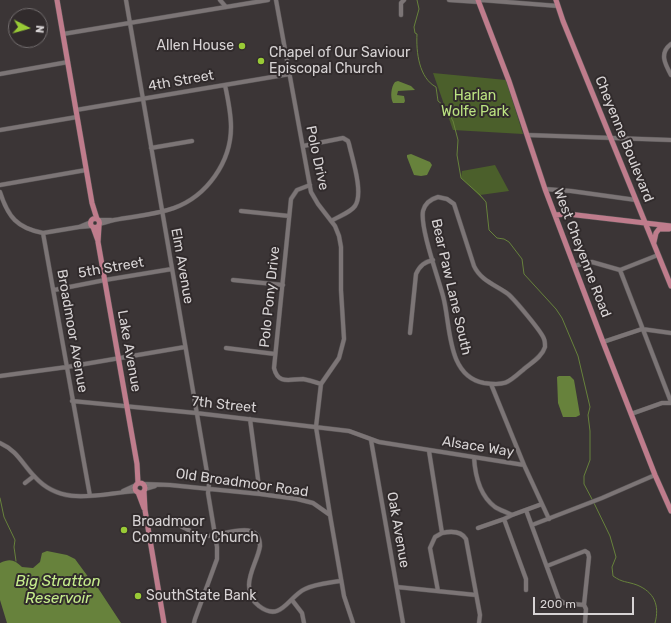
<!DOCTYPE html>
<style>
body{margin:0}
#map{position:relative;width:671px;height:623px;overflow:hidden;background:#3b3536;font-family:Rubik,sans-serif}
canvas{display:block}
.north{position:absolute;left:8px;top:8px;width:40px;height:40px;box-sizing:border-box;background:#312b2c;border:1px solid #736e6f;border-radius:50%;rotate:96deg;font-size:11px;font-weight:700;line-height:16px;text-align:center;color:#d7d3d4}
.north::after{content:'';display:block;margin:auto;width:14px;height:18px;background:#99cb36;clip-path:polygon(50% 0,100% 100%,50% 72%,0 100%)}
.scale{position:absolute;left:533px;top:597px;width:101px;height:18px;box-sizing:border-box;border:2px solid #d7d3d4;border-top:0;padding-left:5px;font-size:12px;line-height:14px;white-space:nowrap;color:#d7d3d4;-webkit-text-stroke:3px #312b2c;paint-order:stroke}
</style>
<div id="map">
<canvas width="671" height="623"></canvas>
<div class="north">N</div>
<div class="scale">200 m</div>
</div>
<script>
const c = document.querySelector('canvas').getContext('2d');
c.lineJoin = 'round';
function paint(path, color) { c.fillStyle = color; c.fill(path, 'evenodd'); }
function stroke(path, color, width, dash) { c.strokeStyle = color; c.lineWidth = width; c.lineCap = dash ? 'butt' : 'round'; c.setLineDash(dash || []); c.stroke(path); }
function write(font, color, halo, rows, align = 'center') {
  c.font = font + ' Rubik,sans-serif'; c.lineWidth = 4; c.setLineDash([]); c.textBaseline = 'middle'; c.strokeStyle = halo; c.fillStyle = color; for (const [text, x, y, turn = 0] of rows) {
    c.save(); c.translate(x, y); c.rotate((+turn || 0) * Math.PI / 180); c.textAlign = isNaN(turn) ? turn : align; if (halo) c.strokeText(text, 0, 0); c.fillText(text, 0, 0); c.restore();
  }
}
paint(new Path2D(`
 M 433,73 L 506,80 L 523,134 L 453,130 Z
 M 495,165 L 509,191 L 480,195 L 486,202 L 461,178 L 462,171 Z`), '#4b5f2b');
paint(new Path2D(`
 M 398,81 L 411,86 L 415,90 L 398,91 L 397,95 L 404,96 L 405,101 L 404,103 L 393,103 C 390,97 391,87 395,82 Z
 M 411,154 L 430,162 L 432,165 L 427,175 L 421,176 L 414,175 L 407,157 L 407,155 Z
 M 559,376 L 570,376 L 574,380 L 580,415 L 576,417 L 563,417 L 558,403 L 557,377 Z
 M 47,551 L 67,555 L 75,559 L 89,578 L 96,585 L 121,623 L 7,623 L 0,600 L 0,563 C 10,558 15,560 22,567 L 33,568 L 40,562 L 42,553 Z`), '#67823c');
stroke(new Path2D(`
 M 417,0 L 419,9 L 414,27 L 415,33 L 417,34 C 416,52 419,78 436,87 L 438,101 L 448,109 L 448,112 L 453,121 L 458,140 L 457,155 L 461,178 L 480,195 L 486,202 L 489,230 L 497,238 L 504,239 L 509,242 L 522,259 L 524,274 L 556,309 L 562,318 L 578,356 L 590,407 L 588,415 L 590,431 L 590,460 L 584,476 L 584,484 L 593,501
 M 0,498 L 4,517 L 15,540 L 14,547 L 16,561
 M 594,503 L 610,536 L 616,557 L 612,567 L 613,576 C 623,583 626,581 637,585 C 654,592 660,605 655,623`), '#67823c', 1);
const minor = new Path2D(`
 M 126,0 L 209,484 L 208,493 L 217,547 L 217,559 L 195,619 L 194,623
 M 220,0 L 226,7
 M 276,0 L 311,192 L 318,204 L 335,226 L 339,236 L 341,247 L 341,290 L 344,339 L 339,358 L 321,384 L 316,427 L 330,515
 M 449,0 L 479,2
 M 481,0 L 558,6
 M 401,15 L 401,3 L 404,0
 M 63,34 L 268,0
 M 671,44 C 659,53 665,64 671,75
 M 0,74 L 68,62
 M 76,110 L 290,74
 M 0,130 L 77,117
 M 527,135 L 671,140
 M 303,146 L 343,138 L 348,141 L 349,144 C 352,158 364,193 355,206 C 350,213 339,216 331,221
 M 151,148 L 192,141
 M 0,185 L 86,170
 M 310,185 L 297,190 L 291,199 L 274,368 C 278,385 290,379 303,379 C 309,380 315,382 321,384
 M 545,189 L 571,191 L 636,200
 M 0,192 C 8,217 17,228 43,233 L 90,496
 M 438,197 L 447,199 L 454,204 L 474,266 C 481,281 496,285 508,294 C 514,299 542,332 544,339 C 545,341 545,345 545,347 C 542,357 531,363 524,369 C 508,383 506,386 484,383 C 446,376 451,324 443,296 C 438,277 420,228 423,211 C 425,203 431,199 438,197 Z
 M 241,211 L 289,216
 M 98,220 L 111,220
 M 99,224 C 104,223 109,221 114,220 C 134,216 155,215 174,208 C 207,196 231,162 231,127 C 231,113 228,99 225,85
 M 79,227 L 91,222
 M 43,233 L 79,227 L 91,226
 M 574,266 L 586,263 L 592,262 L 620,270 L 658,255
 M 620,270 L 671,402
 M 233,280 L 283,285
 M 54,290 L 105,280 L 172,269
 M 410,333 L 416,274 C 420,265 425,262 433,260
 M 603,342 L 642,329 L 671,333
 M 226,348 L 275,354
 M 0,376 L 67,367 L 185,347
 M 491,384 L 524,465
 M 72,401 L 196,413 L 349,431 L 379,442 L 524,465 L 549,519
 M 631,414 L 662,403 L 671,403
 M 250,419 L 260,494
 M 371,440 L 403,623
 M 0,443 C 18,451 22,464 35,477 C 63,508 101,493 137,491
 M 429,451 L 442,533 L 435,537 L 430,548 L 438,591
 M 474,457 C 475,475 479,495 495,507 C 500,510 506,512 512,515 L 542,504
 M 25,483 L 34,476
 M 144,484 L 170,485 L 260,494 L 297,499 L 313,503 L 330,515 L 344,596 L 353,623
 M 145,489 L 155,486
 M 123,491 L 136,485
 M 526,510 L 559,600 L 564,603 L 584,605
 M 504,519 L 526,579 L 526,590
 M 532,525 L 602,498 L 655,475
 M 182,527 C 190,530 195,535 205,536 C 221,537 260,517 260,546 C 258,559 249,572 249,585 C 249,593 252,601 259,606 C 281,623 288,597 305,589 C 315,584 329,583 340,581
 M 478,528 L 504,519 L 512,515
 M 442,533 C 451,531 461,531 466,539 L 480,615 L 479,623
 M 547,566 L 585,551 L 588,553 L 589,557 L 584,605 L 586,609 L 585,622
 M 397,587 L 476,595
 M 292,600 L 302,613 L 304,623`);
const major = new Path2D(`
 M 57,0 L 92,203 L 97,219
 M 478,0 L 509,81 L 545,189 L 603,342 L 655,475 L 671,511
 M 556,0 L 563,21 L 671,286
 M 555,215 L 568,214 L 671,226
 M90.5 223a4.5 4.5 0 1 1 9 0a4.5 4.5 0 1 1-9 0Z
 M 99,226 L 98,242 L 137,464 L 138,483
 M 93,227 L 98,241
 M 654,242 L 656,233 L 659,229 L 669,229
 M135 488a5 5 0 1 1 10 0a5 5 0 1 1-10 0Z
 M 144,491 L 145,510 L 164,623
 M 138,492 L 144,508`);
stroke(minor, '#585455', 5);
stroke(major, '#585455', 6);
stroke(minor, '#7c7576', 4);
stroke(major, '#bf7c8c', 5);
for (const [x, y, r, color] of [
 [242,46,4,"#99cb36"],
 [261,61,4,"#99cb36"],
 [124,530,4,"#99cb36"],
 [138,596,4,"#99cb36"]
]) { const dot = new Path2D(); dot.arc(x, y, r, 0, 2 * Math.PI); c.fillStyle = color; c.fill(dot); stroke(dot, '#312b2c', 1.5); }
write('14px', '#d7d3d4', '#312b2c', [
 ["Allen House",234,46,"right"],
 ["Chapel of Our Saviour",269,53],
 ["Episcopal Church",269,69],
 ["Broadmoor",132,522],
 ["Community Church",132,538],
 ["SouthState Bank",146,596]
], 'left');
write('14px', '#d7d3d4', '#312b2c', [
 ["4th Street",181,81,-10],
 ["Cheyenne Boulevard",624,139,68],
 ["Polo Drive",317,158,78],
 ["West Cheyenne Road",582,253,69],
 ["Elm Avenue",182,266,80],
 ["5th Street",111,268,-10],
 ["Bear Paw Lane South",451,287,77],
 ["Polo Pony Drive",270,297,-84],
 ["Broadmoor Avenue",72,331,80],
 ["Lake Avenue",129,351,80],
 ["7th Street",224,405,6],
 ["Alsace Way",478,447,9],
 ["Old Broadmoor Road",242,483,8],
 ["Oak Avenue",398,530,80]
]);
write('14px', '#bbe281', '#312b2c', [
 ["Harlan",475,96],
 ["Wolfe Park",475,112]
]);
write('italic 15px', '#c6ed8c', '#312b2c', [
 ["Big Stratton",58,582],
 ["Reservoir",58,599]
]);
</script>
